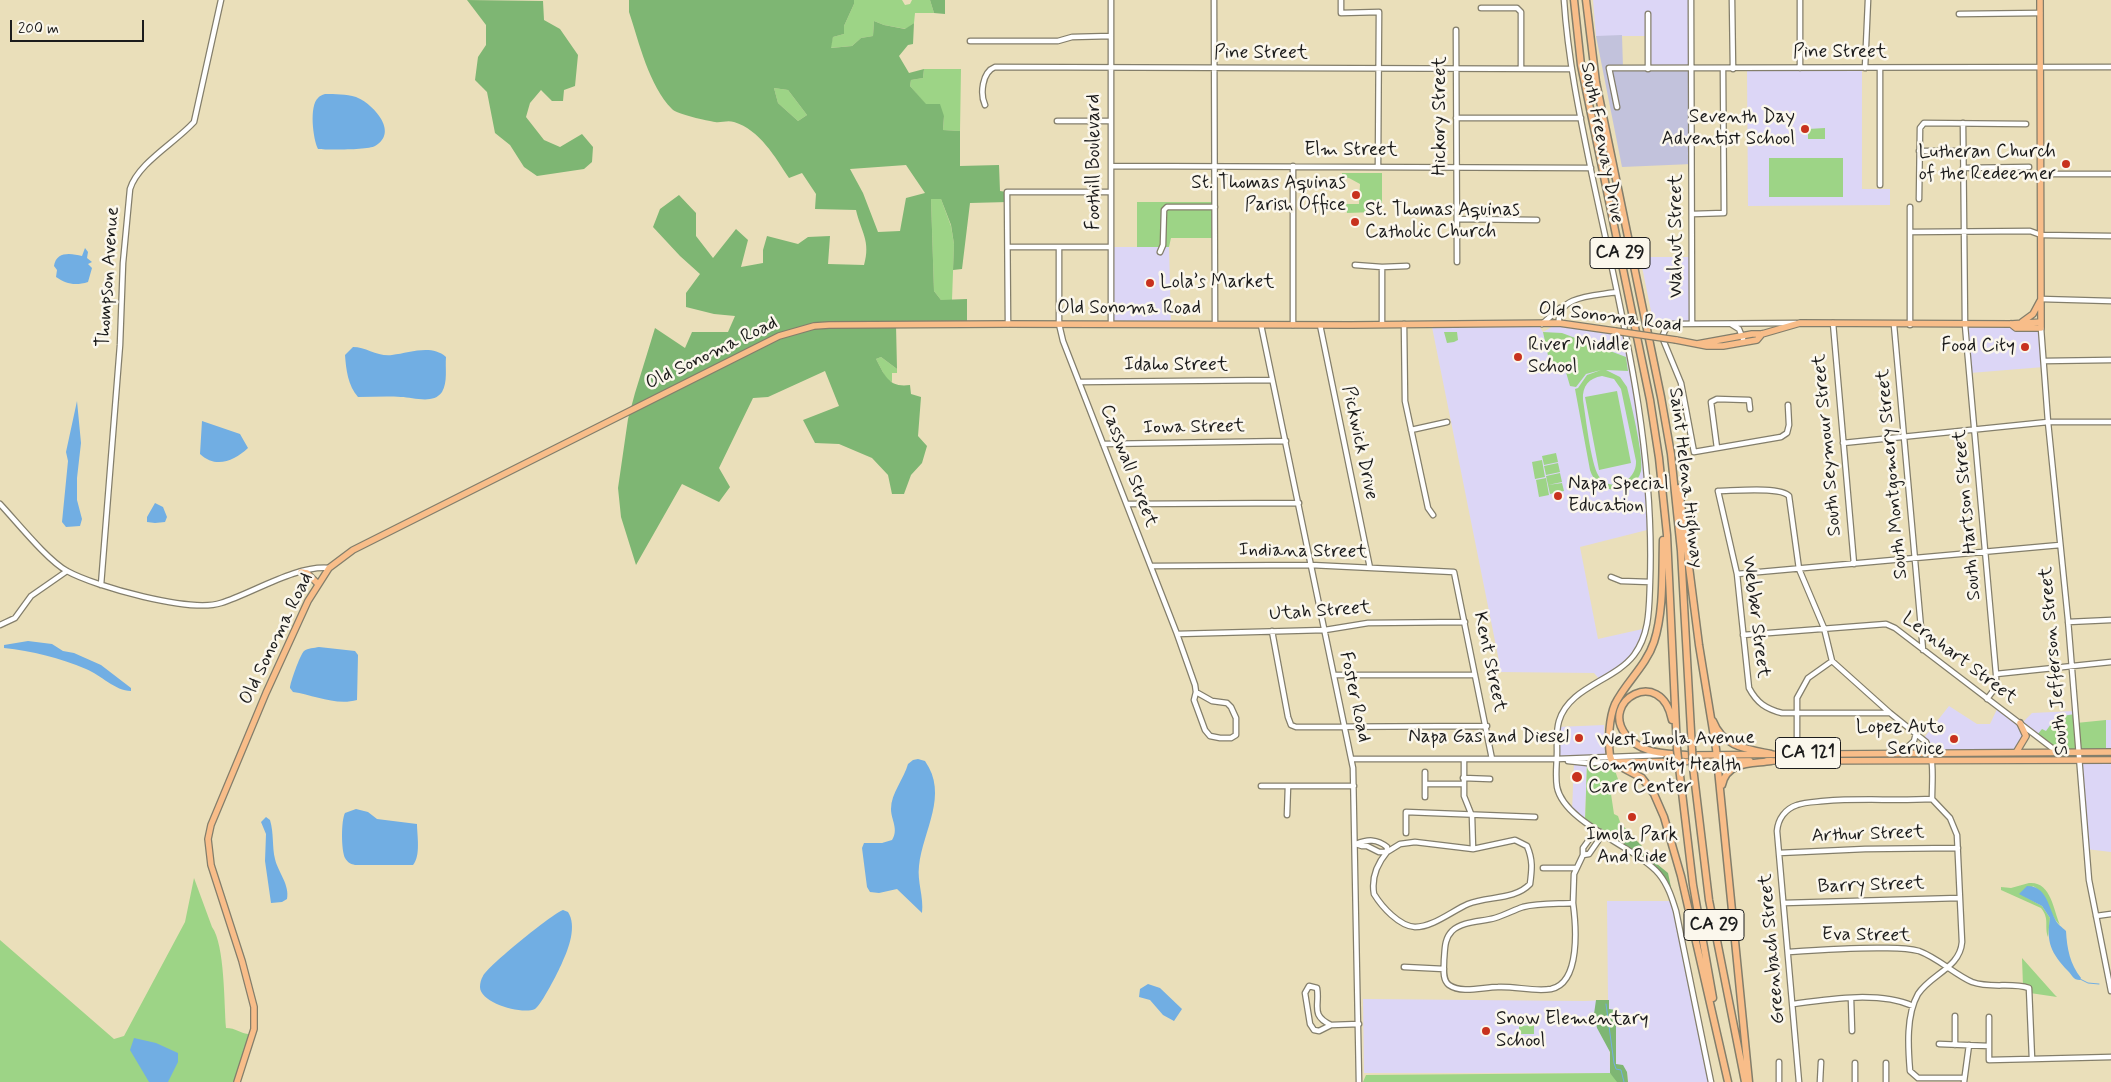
<!DOCTYPE html>
<meta charset="utf-8">
<style>
body{margin:0}
#map{position:relative;width:2111px;height:1082px;overflow:hidden;background:#eadfba;font-family:Mynerve,sans-serif}
canvas{display:block}
.scale{position:absolute;left:10px;top:20px;width:134px;height:22px;box-sizing:border-box;border:2px solid #1c1c1c;border-top:0;padding-left:6px;font-size:15px;line-height:18px;white-space:nowrap;color:#1c1c1c;-webkit-text-stroke:4px #fbf7ec;paint-order:stroke}
</style>
<div id="map">
<canvas width="2111" height="1082"></canvas>
<div class="scale">200 m</div>
</div>
<script>
const c = document.querySelector('canvas').getContext('2d');
c.lineJoin = 'round';
function paint(path, color) { c.fillStyle = color; c.fill(path, 'evenodd'); }
function stroke(path, color, width, dash) { c.strokeStyle = color; c.lineWidth = width; c.lineCap = dash ? 'butt' : 'round'; c.setLineDash(dash || []); c.stroke(path); }
function write(font, color, halo, rows, align = 'center') {
  c.font = font + ' Mynerve,sans-serif'; c.lineWidth = 5; c.setLineDash([]); c.textBaseline = 'middle'; c.strokeStyle = halo; c.fillStyle = color; for (const [text, x, y, turn = 0] of rows) {
    c.save(); c.translate(x, y); c.rotate((+turn || 0) * Math.PI / 180); c.textAlign = isNaN(turn) ? turn : align; if (halo) c.strokeText(text, 0, 0); c.fillText(text, 0, 0); c.restore();
  }
}
paint(new Path2D(`
 M 1593,0 L 1691,0 L 1692,69 L 1648,69 L 1648,36 L 1596,36 Z
 M 1862,68 L 1862,189 L 1890,189 L 1890,205 L 1748,206 L 1747,69 Z
 M 1110,247 L 1169,247 L 1171,324 L 1111,324 Z
 M 1640,257 L 1693,257 L 1692,323 L 1654,326 Z
 M 1557,324 L 1625,333 L 1640,408 L 1651,529 L 1580,547 L 1598,639 L 1647,628 L 1631,658 L 1601,681 L 1594,673 L 1499,672 L 1499,661 L 1432,327 L 1539,326 L 1543,332 Z
 M 1965,325 L 2041,328 L 2044,367 L 1970,373 Z
 M 1949,706 L 1977,724 L 1990,724 L 1998,707 L 2020,723 L 2025,732 L 2017,751 L 1930,752 L 1923,739 Z
 M 2074,711 L 2075,714 L 2046,732 L 2037,735 L 2021,724 L 2032,713 Z
 M 2106,720 L 2111,720 L 2111,752 L 2106,752 Z
 M 1604,725 L 1605,756 L 1557,759 L 1557,727 Z
 M 2079,760 L 2111,760 L 2111,852 L 2086,849 Z
 M 1574,761 L 1587,763 L 1585,821 L 1572,812 Z
 M 1607,901 L 1673,901 L 1711,1082 L 1628,1082 L 1627,1072 L 1616,1064 L 1615,1010 L 1609,1010 L 1610,1073 L 1364,1073 L 1363,999 L 1585,1001 L 1608,1000 Z`), '#dcd6f6');
paint(new Path2D(`
 M 1622,35 L 1623,68 L 1692,69 L 1692,164 L 1622,167 L 1596,36 Z`), '#c2c2dc');
paint(new Path2D(`
 M 854,0 L 902,0 L 905,5 L 910,4 L 912,0 L 930,0 L 934,13 L 915,13 L 914,23 L 906,29 L 884,25 L 874,21 L 873,36 L 861,38 L 852,46 L 830,48 L 833,37 L 844,34 L 844,26 L 854,4 Z
 M 924,69 L 961,69 L 960,131 L 943,130 L 944,116 L 926,105 L 910,86 L 911,80 L 923,78 Z
 M 774,88 L 788,90 L 807,115 L 798,121 L 778,103 Z
 M 1825,128 L 1825,139 L 1808,139 L 1808,129 Z
 M 1769,158 L 1843,158 L 1843,197 L 1769,197 Z
 M 1342,173 L 1382,173 L 1382,209 L 1375,209 L 1375,212 L 1347,213 L 1346,204 L 1359,204 L 1360,184 L 1349,178 L 1342,177 Z
 M 931,199 L 941,199 L 951,226 L 954,244 L 952,300 L 941,300 L 934,291 Z
 M 1137,202 L 1215,202 L 1215,238 L 1171,238 L 1169,247 L 1137,247 Z
 M 1444,332 L 1457,332 L 1458,340 L 1454,342 L 1447,343 Z
 M 1543,332 L 1562,333 L 1626,357 L 1628,371 L 1606,370 L 1620,377 L 1627,387 C 1631,403 1644,457 1641,471 C 1634,498 1597,495 1590,470 L 1575,389 L 1578,388 L 1587,375 L 1601,370 L 1586,374 L 1576,387 L 1570,386 L 1563,362 L 1550,365 ZM 1602,376 L 1614,379 L 1621,389 L 1636,461 C 1637,483 1607,495 1597,473 C 1590,456 1586,419 1583,400 C 1582,386 1589,378 1602,376 Z
 M 881,357 L 897,369 L 897,373 L 892,373 L 892,382 L 887,380 L 876,359 Z
 M 1617,391 L 1631,463 L 1599,470 L 1585,397 Z
 M 1556,453 L 1558,462 L 1544,465 L 1542,456 Z
 M 1542,460 L 1545,477 L 1535,479 L 1532,462 Z
 M 1558,463 L 1560,472 L 1546,475 L 1544,466 Z
 M 1560,473 L 1562,482 L 1548,485 L 1546,476 Z
 M 1546,478 L 1549,495 L 1539,497 L 1536,480 Z
 M 1562,483 L 1564,491 L 1550,494 L 1548,485 Z
 M 2075,714 L 2076,723 L 2106,720 L 2106,752 L 2056,751 L 2037,735 L 2042,729 L 2046,731 L 2056,717 Z
 M 1612,762 L 1619,782 L 1611,794 L 1614,814 L 1618,816 L 1620,822 L 1632,836 L 1621,846 L 1585,821 L 1587,763 Z
 M 194,878 L 212,927 C 225,945 224,1004 226,1028 C 236,1028 240,1033 248,1034 L 250,1042 L 236,1082 L 0,1082 L 0,940 L 114,1039 L 124,1036 L 185,922 Z
 M 2029,883 C 2051,881 2053,909 2060,925 C 2048,914 2049,895 2033,886 L 2024,896 L 2042,906 L 2050,918 L 2048,937 C 2044,926 2050,919 2041,908 L 2001,890 L 2001,887 L 2011,888 Z
 M 2022,958 L 2054,994 L 2057,997 L 2030,993 L 2029,988 L 2023,986 Z
 M 1519,1016 L 1534,1016 L 1534,1024 L 1519,1024 Z
 M 1534,1025 L 1534,1034 L 1519,1034 L 1519,1026 Z
 M 1610,1073 L 1622,1082 L 1363,1082 L 1366,1075 Z`), '#9dd486');
paint(new Path2D(`
 M 467,0 L 543,1 L 544,20 L 560,29 L 578,55 L 575,86 L 564,90 L 563,101 L 552,101 L 541,90 L 530,103 L 526,117 L 544,140 L 560,147 L 582,134 L 593,147 L 592,162 L 584,169 L 537,176 L 524,167 L 510,145 L 495,133 L 487,92 L 475,80 L 478,57 L 486,45 L 486,25 Z
 M 629,0 L 854,0 L 854,4 L 844,26 L 844,34 L 833,37 L 831,48 L 852,46 L 861,38 L 873,36 L 874,21 L 884,25 L 905,29 L 914,23 L 913,44 L 908,45 L 899,56 L 909,73 L 924,69 L 923,78 L 911,80 L 910,86 L 926,104 L 940,104 L 944,116 L 943,130 L 960,131 L 960,166 L 999,165 L 1000,191 L 1007,192 L 1008,202 L 970,203 L 962,269 L 953,270 L 954,244 L 951,225 L 941,199 L 931,199 L 934,291 L 941,300 L 967,299 L 967,324 L 896,325 L 897,369 L 881,357 L 876,359 C 885,376 889,388 910,385 L 911,394 L 921,397 L 918,436 L 927,446 L 922,463 L 911,475 L 904,494 L 892,494 L 888,475 L 872,458 L 839,444 L 815,443 L 803,420 L 839,406 L 825,371 L 768,397 L 753,398 L 719,468 L 730,487 L 719,502 L 682,484 L 636,565 L 621,517 L 618,488 L 628,419 L 635,393 L 655,328 L 685,348 L 692,332 L 728,332 L 735,316 L 714,314 L 686,307 L 686,293 L 700,274 L 680,256 L 653,227 L 660,209 L 679,195 L 696,213 L 696,236 L 713,258 L 736,229 L 748,240 L 741,267 L 763,263 L 763,250 L 767,236 L 798,244 L 808,237 L 830,236 L 828,264 L 864,265 C 871,241 861,232 856,210 L 815,209 L 816,194 L 802,173 L 789,178 C 775,157 760,130 734,122 C 727,120 721,123 715,122 C 708,121 676,114 672,109 C 649,86 639,42 629,12 ZM 774,88 L 788,90 L 807,115 L 798,121 L 778,103 ZM 906,165 L 925,193 L 906,198 L 900,231 L 878,232 L 863,193 L 850,169 Z
 M 930,0 L 945,0 L 945,14 L 934,13 Z
 M 1632,836 L 1642,846 L 1640,850 L 1668,873 L 1676,911 L 1659,874 L 1621,846 Z
 M 1596,1000 L 1609,1000 L 1609,1009 L 1616,1010 L 1616,1064 L 1623,1065 L 1627,1072 L 1628,1082 L 1617,1082 L 1610,1073 L 1610,1052 L 1597,1028 L 1594,1014 Z`), '#7eb673');
paint(new Path2D(`
 M 325,94 C 335,94 346,94 356,97 C 372,103 400,132 375,146 C 368,150 328,150 318,149 C 313,139 309,106 318,98 C 319,96 322,95 325,94 Z
 M 85,248 L 88,252 L 87,258 L 92,262 L 88,264 L 92,268 L 88,282 C 75,286 66,284 56,277 L 57,270 L 54,266 C 56,251 71,253 82,256 Z
 M 353,347 C 366,347 378,357 392,355 C 410,353 431,344 446,357 C 445,368 448,382 442,392 C 433,405 413,397 401,397 C 387,396 372,397 358,397 C 348,386 346,369 345,355 Z
 M 77,401 L 81,443 L 77,478 L 77,500 L 82,519 L 80,526 L 66,527 L 62,522 L 68,461 L 66,452 Z
 M 202,421 L 240,434 L 248,448 C 234,461 216,469 200,454 Z
 M 155,503 L 163,507 L 167,517 L 165,522 L 155,523 L 147,522 L 147,517 Z
 M 28,641 L 52,644 L 63,651 L 74,653 L 101,665 L 131,688 L 131,691 C 115,691 101,675 86,669 C 60,658 32,651 4,648 L 4,645 Z
 M 319,647 L 355,651 L 358,655 L 357,700 C 336,706 314,695 293,692 L 290,688 C 290,683 300,655 304,651 C 308,648 314,648 319,647 Z
 M 918,759 L 925,761 C 949,795 923,830 919,866 C 917,882 924,897 922,913 L 897,889 L 879,893 L 870,892 L 867,887 L 862,848 L 864,843 L 882,843 L 892,840 C 899,829 891,820 891,809 C 891,793 904,779 908,764 L 913,760 Z
 M 356,809 L 368,812 L 377,819 L 417,824 C 417,835 421,856 413,865 L 355,865 C 351,864 348,863 345,858 C 341,851 341,820 345,813 Z
 M 266,817 L 270,820 C 274,833 272,847 275,859 C 278,872 290,885 287,899 L 282,902 L 271,903 L 265,861 L 266,834 L 261,822 Z
 M 2027,886 C 2046,886 2048,905 2055,919 C 2057,924 2062,927 2066,931 C 2067,949 2070,964 2081,978 L 2080,980 C 2073,980 2072,975 2068,971 C 2051,953 2046,942 2050,918 L 2042,906 L 2019,894 Z
 M 563,910 L 568,912 C 577,926 569,948 562,963 C 558,972 542,1004 535,1009 C 522,1015 480,1003 480,987 C 480,983 481,979 483,976 C 488,966 552,914 563,910 Z
 M 1148,984 L 1160,988 L 1182,1009 L 1174,1021 L 1163,1015 L 1150,1000 L 1139,997 L 1140,989 Z
 M 134,1038 L 156,1043 L 178,1053 L 178,1062 L 168,1082 L 149,1082 L 130,1050 Z`), '#71aee3');
stroke(new Path2D(`
 M 2080,979 L 2088,983 L 2099,984
 M 1606,1004 L 1614,1063 L 1616,1069 L 1621,1070 L 1624,1082`), '#71aee3', 1);
const minor = new Path2D(`
 M 1214,0 L 1215,324
 M 1341,0 L 1341,13 L 1379,12 L 1378,166
 M 1564,0 C 1568,60 1580,117 1592,175 C 1621,312 1655,442 1650,582 C 1649,607 1650,634 1634,655 C 1614,681 1569,687 1559,721 C 1556,731 1557,741 1557,751 C 1557,763 1555,775 1557,787 C 1564,823 1636,847 1659,874 C 1668,885 1672,898 1676,911 L 1711,1082
 M 1691,0 L 1692,323
 M 1732,0 L 1733,69
 M 1800,0 L 1800,68
 M 1481,8 L 1517,8 L 1521,12 L 1521,69
 M 1959,14 L 2040,13
 M 1456,30 L 1457,262
 M 970,41 L 1058,41 L 1072,37 L 1111,36
 M 1865,68 L 1868,0
 M 1880,68 L 1880,185
 M 1648,69 L 1648,14
 M 985,105 C 980,94 982,72 995,67 L 1570,69
 M 1617,107 L 1609,68 L 2111,67
 M 1456,118 L 1581,118
 M 1057,121 L 1110,121
 M 1963,123 L 1965,325 L 1996,674 L 1996,687 L 1987,699
 M 1919,151 L 1963,151
 M 1111,166 L 1591,168
 M 1963,168 L 2029,167
 M 2040,174 L 2111,174
 M 1919,199 L 1920,128 L 1924,123 L 2026,124
 M 1693,214 L 1724,213 L 1723,69
 M 1457,219 L 1537,220
 M 1910,232 L 2030,231 L 2041,235 L 2111,236
 M 1008,247 L 1110,247
 M 1059,247 L 1059,324 L 1063,341 L 1177,634 L 1195,685 L 1196,692 L 1194,700 L 1205,730 L 1210,736 L 1220,738 L 1231,738 L 1236,735 L 1236,718 L 1231,707 L 1227,703 L 1212,701 L 1196,692
 M 1160,252 L 1163,245 L 1164,210 L 1167,207 L 1215,207
 M 1355,265 L 1382,267
 M 2041,299 L 2111,301
 M 1559,323 C 1556,295 1596,296 1616,292
 M 1833,323 L 1854,564
 M 1008,324 L 1007,192 L 1111,192
 M 1111,324 L 1111,0
 M 1382,324 L 1382,267 L 1407,266
 M 1404,324 L 1405,401 L 1428,508 L 1433,515
 M 1542,324 L 1560,308
 M 1731,324 L 1739,329 L 1743,339
 M 1261,325 L 1353,768 L 1359,1082
 M 1293,325 L 1293,166
 M 1320,325 L 1370,568
 M 1894,325 L 1923,650
 M 1910,325 L 1910,207
 M 2041,328 L 2048,422 L 2068,620 L 2089,880 L 2111,991
 M 2044,361 L 2111,360
 M 1080,382 L 1272,380
 M 1788,405 L 1789,425 L 1787,433 L 1781,437 L 1694,452 L 1681,383 L 1662,337 L 1667,326 L 1671,324 L 1796,323
 M 1411,430 L 1447,422
 M 1843,443 L 2048,422 L 2111,422
 M 1103,444 L 1286,441
 M 1717,448 L 1711,402 L 1717,399 L 1749,400 L 1750,409
 M 0,504 C 17,522 47,560 67,571 C 96,587 191,613 221,603 C 253,593 296,565 329,568
 M 1127,504 L 1299,503
 M 1151,566 L 1311,565 L 1454,572 L 1492,759
 M 1737,574 L 2060,545
 M 1611,577 L 1621,581 L 1650,582
 M 101,585 L 120,345 L 123,263 L 130,189 C 138,163 175,143 194,122 L 221,0
 M 2068,622 L 2111,620
 M 0,625 L 15,618 L 31,596 L 67,571
 M 1272,631 L 1288,717 L 1291,725 L 1296,727 L 1487,726
 M 1177,634 L 1325,630 L 1368,623 L 1465,622
 M 1743,635 L 1886,624 L 1895,628 L 2056,751
 M 1996,674 L 2111,662
 M 1335,675 L 1475,675
 M 1890,713 L 1782,713 C 1766,709 1757,703 1749,688 L 1737,574 L 1718,491 C 1732,491 1781,486 1789,496 L 1799,569 L 1824,628 L 1832,661 L 1890,713 L 1926,742 C 1935,759 1932,780 1932,799 L 1950,818 L 1957,835 L 1962,942 C 1960,968 1931,974 1918,994 C 1906,1015 1908,1047 1910,1071 L 1918,1078 L 1964,1078
 M 1902,752 L 1914,741 L 1916,733
 M 1797,753 L 1797,698 L 1808,678 L 1832,661
 M 1352,759 L 1557,759 L 1662,755
 M 1464,760 L 1464,796 L 1472,816 L 1473,849
 M 1568,761 L 1587,763 L 1612,762
 M 1425,772 L 1425,797
 M 1463,778 L 1490,779
 M 1426,784 L 1463,784
 M 1261,786 L 1354,786
 M 1287,815 L 1288,786
 M 1406,833 L 1406,812 L 1535,817
 M 1356,844 L 1362,846 L 1367,846 L 1379,852 L 1387,852 L 1400,844 L 1415,842 L 1473,849 L 1515,840 L 1527,846 C 1533,860 1532,869 1530,884 C 1515,900 1488,896 1468,904 C 1452,911 1433,927 1415,927 C 1399,926 1382,907 1374,894 C 1371,877 1377,864 1387,852
 M 1356,844 C 1368,839 1377,839 1387,847 L 1387,852
 M 1779,853 L 1865,849 L 1958,848
 M 1583,855 L 1589,854 L 1598,841 L 1600,832
 M 1543,868 L 1576,868
 M 1573,903 C 1576,925 1581,983 1551,989 C 1534,992 1515,986 1498,987 C 1483,987 1462,994 1449,985 C 1442,980 1444,968 1444,960 C 1445,950 1444,939 1452,931 C 1463,921 1481,922 1495,918 C 1505,915 1514,910 1523,907 C 1538,903 1557,904 1573,903 Z
 M 1573,903 L 1574,874 L 1583,855 L 1583,848 L 1591,837 L 1600,832
 M 1784,903 L 1959,898
 M 2096,916 L 2111,914
 M 1789,952 C 1818,950 1848,948 1877,948 C 1891,948 1905,947 1919,951 C 1938,958 1954,974 1972,982 C 1991,989 2011,982 2029,988 L 2032,1059 L 2111,1057
 M 1404,967 L 1444,969
 M 1851,999 L 1852,1031
 M 1793,1004 C 1829,999 1879,991 1913,1006
 M 1989,1017 L 1989,1060 L 2032,1059
 M 1331,1025 C 1310,1015 1320,1006 1317,988 L 1309,986 L 1305,993 L 1310,1024 L 1314,1030 L 1319,1031 L 1331,1025 L 1359,1024
 M 1939,1044 L 1989,1046
 M 1955,1045 L 1955,1016
 M 1779,1062 L 1779,1082
 M 1886,1063 L 1886,1082
 M 1799,1082 L 1777,831 C 1778,819 1785,809 1797,805 C 1805,802 1815,802 1824,801 C 1860,798 1896,801 1932,799
 M 1820,1082 L 1821,1062
 M 1855,1082 L 1855,1063
 M 1964,1082 L 1969,1045`);
const major = new Path2D(`
 M 2022,322 L 2033,314 L 2040,301
 M 2011,324 L 2016,328 L 2041,328 L 2040,0
 M 1676,340 L 1707,346 L 1723,346 L 1757,340 L 1762,334
 M 1697,344 L 1752,334 L 1762,334 L 1800,323 L 2011,324 L 2041,322
 M 301,572 L 307,573 L 318,584
 M 2017,751 L 2026,736 L 2020,723
 M 1688,755 L 2111,752
 M 1767,761 L 2111,760
 M 1612,762 L 1750,761
 M 237,1082 L 254,1029 L 254,1007 L 242,961 L 211,865 L 208,839 L 211,825 L 266,693 L 308,601 L 329,568 L 353,550 L 779,336 L 814,326 L 829,325 L 1008,324 L 1351,325 L 1559,323 L 1615,331`);
const highway = new Path2D(`
 M 1574,0 L 1581,65 L 1650,400 L 1659,458 L 1667,535 L 1677,749
 M 1586,0 L 1596,82 L 1661,397 L 1671,454 L 1681,551 L 1692,749
 M 1679,488 L 1699,645 L 1716,749 L 1749,1082
 M 1663,540 C 1662,573 1664,611 1654,642 C 1646,666 1626,682 1615,704 C 1609,718 1608,740 1610,756 L 1612,762 L 1642,778 L 1654,794 L 1664,817 L 1681,876 L 1728,1082
 M 1672,720 C 1661,665 1599,701 1626,735 C 1632,742 1639,747 1648,750 C 1659,754 1674,754 1686,755
 M 1713,721 C 1723,747 1747,749 1771,754
 M 1679,767 L 1693,885 L 1713,998
 M 1693,767 L 1709,900 L 1745,1082
 M 1722,785 C 1727,761 1751,764 1771,761`);
stroke(minor, '#837e6b', 7);
stroke(major, '#837e6b', 8);
stroke(highway, '#837e6b', 9);
stroke(minor, '#fff', 4.5);
stroke(major, '#f8bd89', 5.5);
stroke(highway, '#f8bd89', 6);
const majorBridge = new Path2D(`
 M 1615,331 L 1676,340`);
const highwayBridge = new Path2D(`
 M 1677,749 L 1679,767
 M 1692,749 L 1693,767`);
stroke(majorBridge, '#837e6b', 8, []);
stroke(highwayBridge, '#837e6b', 9, []);
stroke(majorBridge, '#f8bd89', 5.5);
stroke(highwayBridge, '#f8bd89', 6);
for (const [x, y, r, color] of [
 [1805,129,5,"#c8321e"],
 [2066,164,5,"#c8321e"],
 [1356,195,5,"#c8321e"],
 [1355,222,5,"#c8321e"],
 [1150,283,5,"#c8321e"],
 [2025,347,5,"#c8321e"],
 [1518,357,5,"#c8321e"],
 [1558,496,5,"#c8321e"],
 [1579,738,5,"#c8321e"],
 [1954,739,5,"#c8321e"],
 [1577,777,6,"#c8321e"],
 [1632,817,5,"#c8321e"],
 [1486,1031,5,"#c8321e"]
]) { const dot = new Path2D(); dot.arc(x, y, r, 0, 2 * Math.PI); c.fillStyle = color; c.fill(dot); stroke(dot, '#fbf7ec', 2); }
for (const [x, y, w] of [
 [1620,253,60],
 [1808,753,65],
 [1714,925,60]
]) { const box = new Path2D(); box.roundRect(x - w / 2, y - 15.5, w, 31, 4); c.fillStyle = '#fbf7ec'; c.fill(box); stroke(box, '#1c1c1c', 1); }
write('bold 18px', '#1c1c1c', null, [
 ["CA 29",1620,253],
 ["CA 121",1808,753],
 ["CA 29",1714,925]
]);
write('19px', '#1c1c1c', '#fbf7ec', [
 ["Pine Street",1840,53],
 ["Pine Street",1261,54],
 ["Hickory Street",1441,116,-90],
 ["South Freeway Drive",1601,143,79],
 ["Elm Street",1351,151],
 ["Foothill Boulevard",1095,162,-90],
 ["Walnut Street",1677,236,-90],
 ["Thompson Avenue",109,277,-86],
 ["Old Sonoma Road",1129,309],
 ["Old Sonoma Road",1610,318,7],
 ["Old Sonoma Road",712,354,-26],
 ["Idaho Street",1176,366],
 ["Iowa Street",1194,428,-1],
 ["Pickwick Drive",1359,443,78],
 ["South Seymour Street",1828,445,-95],
 ["Casswall Street",1128,466,69],
 ["South Montgomery Street",1893,474,-95],
 ["Saint Helena Highway",1685,478,83],
 ["South Hartson Street",1968,515,-95],
 ["Indiana Street",1303,552,1],
 ["Utah Street",1320,612,-4],
 ["Webber Street",1755,617,83],
 ["Old Sonoma Road",277,639,-64],
 ["Lernhart Street",1959,659,37],
 ["South Jefferson Street",2055,661,-95],
 ["Kent Street",1489,662,78],
 ["Foster Road",1354,697,78],
 ["West Imola Avenue",1676,740,-1],
 ["Arthur Street",1868,835,-2],
 ["Barry Street",1871,886,-2],
 ["Eva Street",1866,936,1],
 ["Greenbach Street",1773,949,-95]
]);
write('19px', '#1c1c1c', '#fbf7ec', [
 ["Seventh Day",1795,118],
 ["Adventist School",1795,140],
 ["Lutheran Church",2056,153],
 ["of the Redeemer",2056,175],
 ["St. Thomas Aquinas",1346,184],
 ["Parish Office",1346,206],
 ["St. Thomas Aquinas",1365,211,"left"],
 ["Catholic Church",1365,233,"left"],
 ["Lola’s Market",1160,283,"left"],
 ["River Middle",1528,346,"left"],
 ["School",1528,368,"left"],
 ["Food City",2015,347],
 ["Napa Special",1568,485,"left"],
 ["Education",1568,507,"left"],
 ["Lopez Auto",1944,728],
 ["Service",1944,750],
 ["Napa Gas and Diesel",1569,738],
 ["Community Health",1588,766,"left"],
 ["Care Center",1588,788,"left"],
 ["Imola Park",1632,836,"center"],
 ["And Ride",1632,858,"center"],
 ["Snow Elementary",1496,1020,"left"],
 ["School",1496,1042,"left"]
], 'right');
</script>
